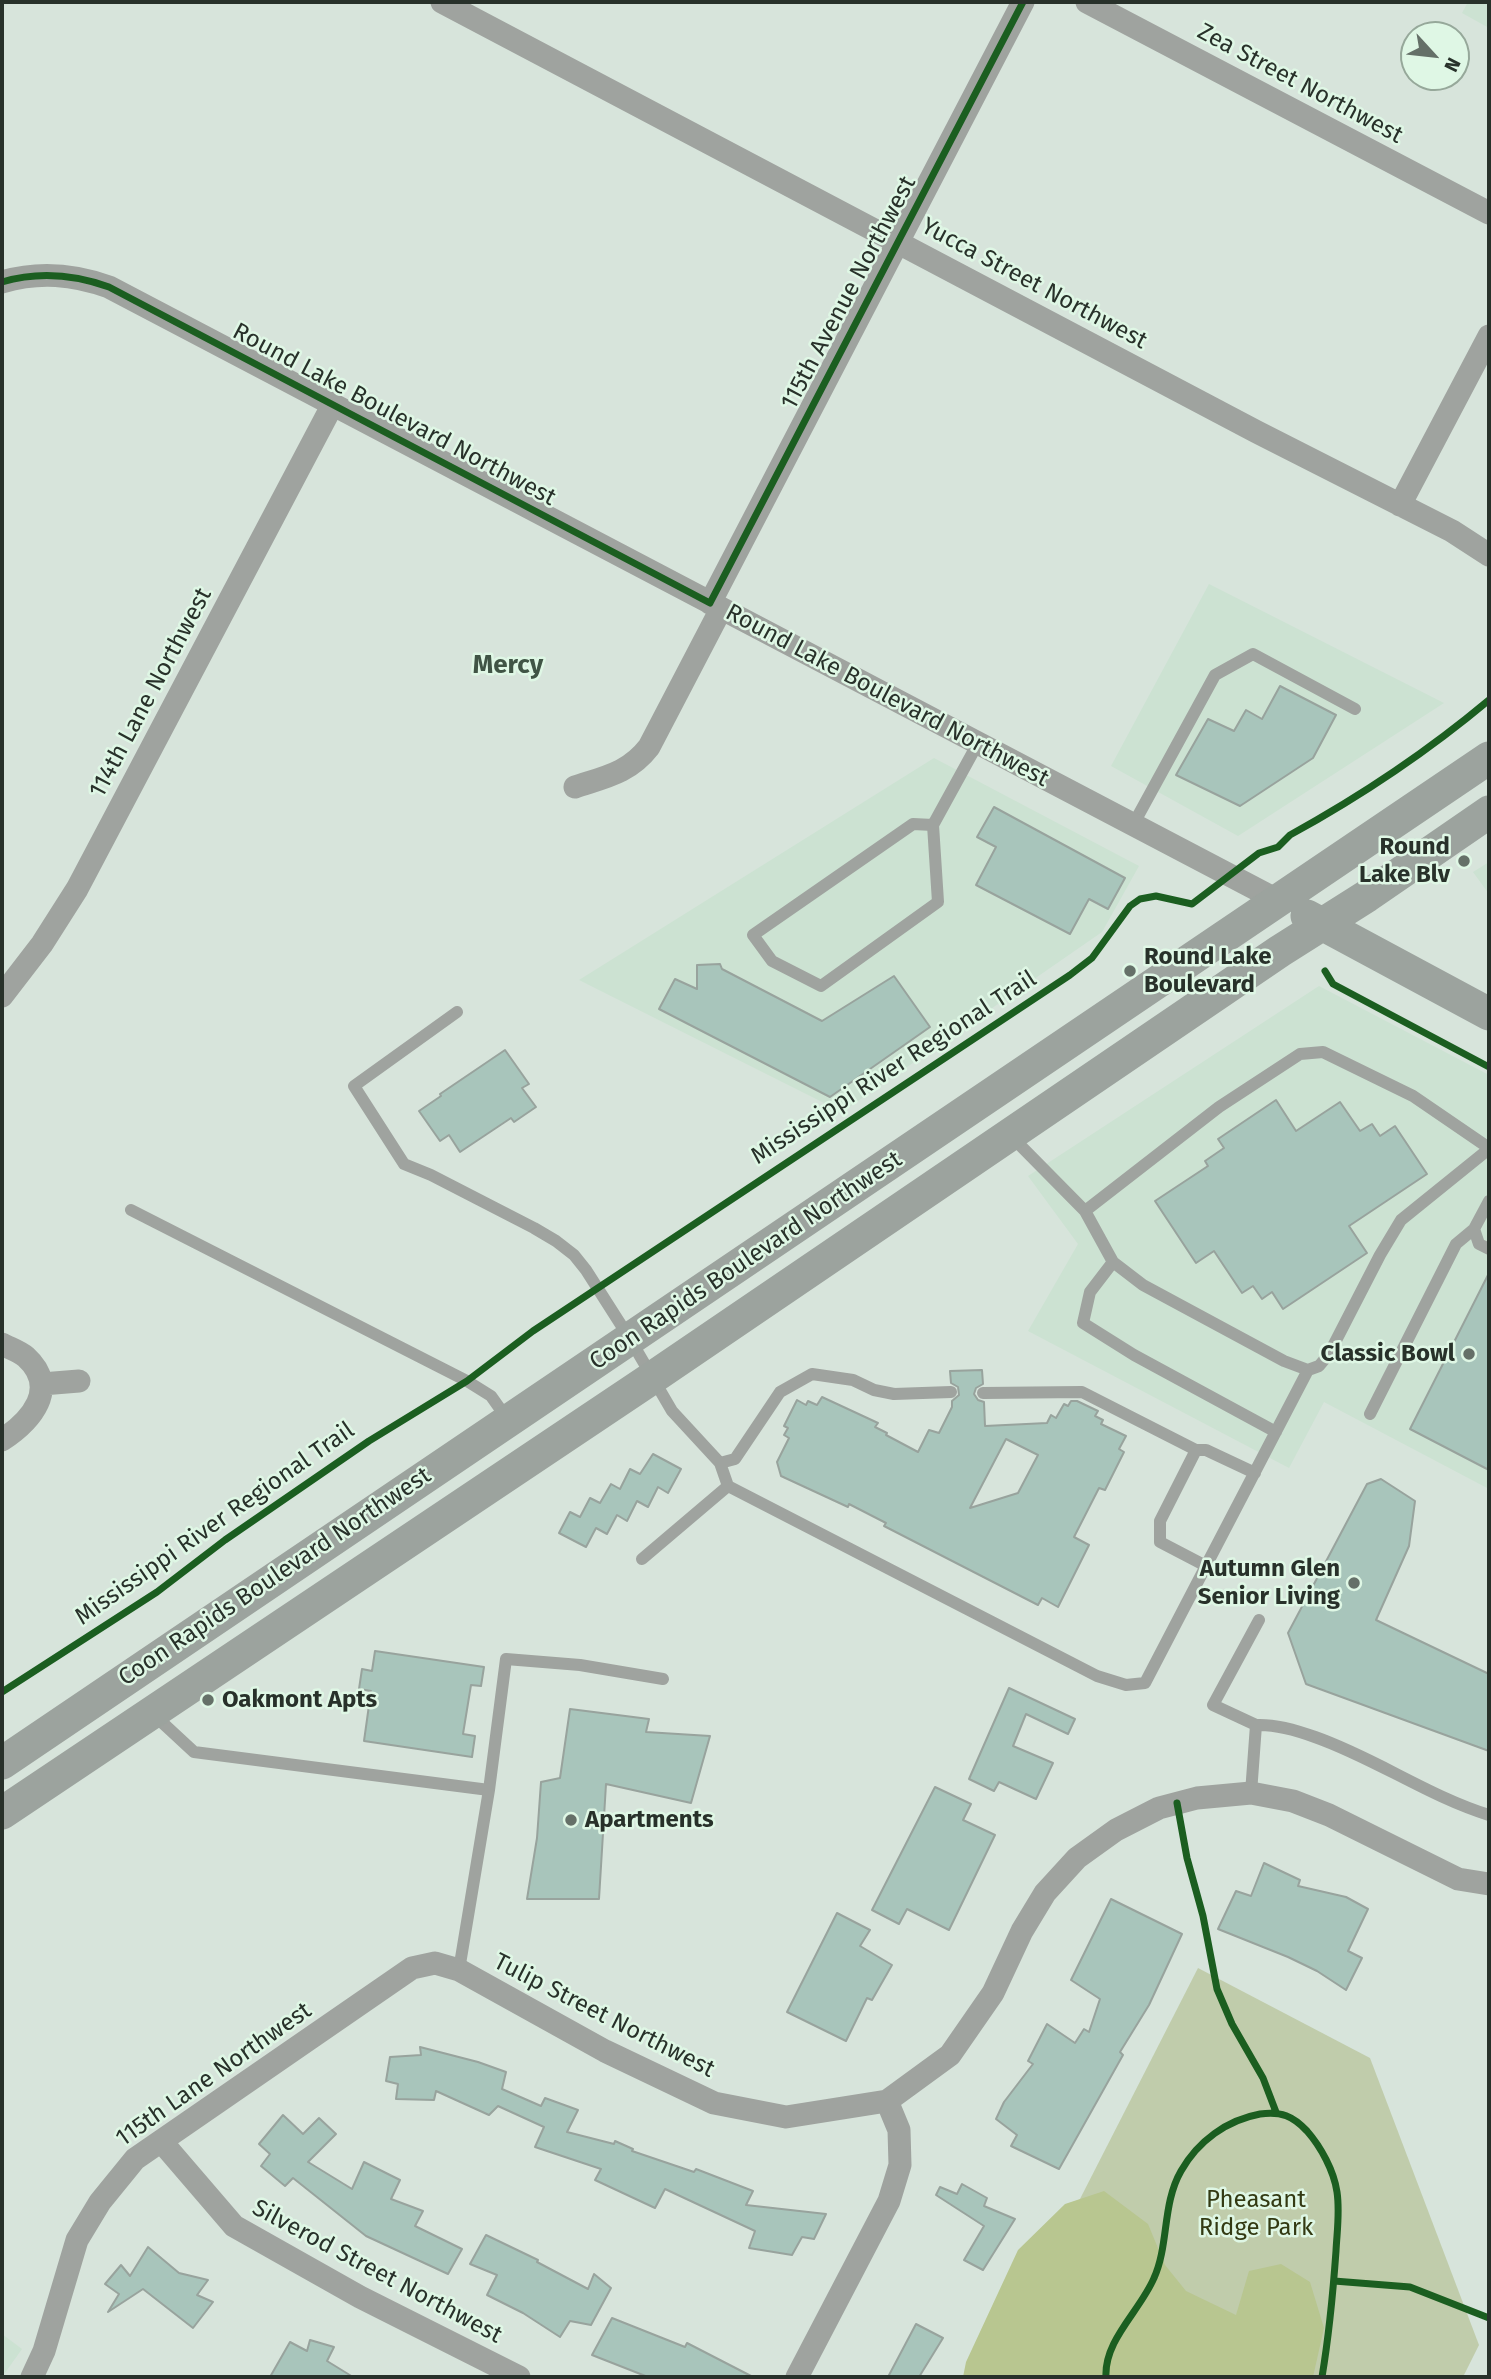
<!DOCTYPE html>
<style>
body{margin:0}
#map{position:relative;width:1491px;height:2379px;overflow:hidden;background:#d7e4db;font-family:"Fira Sans",sans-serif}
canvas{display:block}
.frame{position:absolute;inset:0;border:4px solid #28312a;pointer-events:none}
.north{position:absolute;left:1400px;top:21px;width:70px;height:70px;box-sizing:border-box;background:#dff7e5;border:2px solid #96a89a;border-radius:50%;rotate:117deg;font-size:19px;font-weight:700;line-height:28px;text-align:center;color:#28312a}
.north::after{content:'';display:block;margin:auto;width:24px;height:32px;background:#657068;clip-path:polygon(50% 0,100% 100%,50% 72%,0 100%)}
</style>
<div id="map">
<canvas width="1491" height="2379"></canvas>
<div class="frame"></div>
<div class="north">N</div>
</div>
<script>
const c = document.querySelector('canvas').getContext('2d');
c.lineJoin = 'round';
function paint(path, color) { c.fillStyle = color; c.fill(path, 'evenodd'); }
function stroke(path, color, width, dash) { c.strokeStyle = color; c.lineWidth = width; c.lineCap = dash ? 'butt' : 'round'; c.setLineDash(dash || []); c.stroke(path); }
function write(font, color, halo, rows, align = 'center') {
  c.font = font + ' "Fira Sans",sans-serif'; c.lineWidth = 5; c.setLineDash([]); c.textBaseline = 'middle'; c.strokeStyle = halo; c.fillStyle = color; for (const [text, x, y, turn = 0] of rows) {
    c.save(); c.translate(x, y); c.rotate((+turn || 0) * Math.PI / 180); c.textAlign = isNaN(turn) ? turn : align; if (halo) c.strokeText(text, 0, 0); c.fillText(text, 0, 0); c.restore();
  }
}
paint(new Path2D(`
 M 1468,2 L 1489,2 L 1489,28 L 1462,13 Z
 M 1209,584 L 1444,703 L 1238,836 L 1111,766 Z
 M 934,758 L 1139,866 L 1102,932 L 842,1112 L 579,980 Z
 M 1489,862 L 1489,894 L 1473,872 Z
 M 1319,986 L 1489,1075 L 1489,1489 L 1324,1402 L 1289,1468 L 1028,1331 L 1078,1244 L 1028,1176 Z
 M 2,2334 L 22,2349 L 2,2377 Z`), '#cce2d2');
paint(new Path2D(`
 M 1198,1968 L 1370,2058 L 1479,2345 L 1463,2377 L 989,2377 Z`), '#c0ccab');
paint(new Path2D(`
 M 1104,2191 L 1148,2224 L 1165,2265 L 1186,2291 L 1236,2315 L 1249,2271 L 1281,2264 L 1310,2282 L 1324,2328 L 1313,2377 L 963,2377 L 966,2362 L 1018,2250 L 1065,2204 Z`), '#b8c690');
const building = new Path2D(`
 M 1280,686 L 1336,715 L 1313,758 L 1240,806 L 1176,775 L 1208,719 L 1234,731 L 1246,710 L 1262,719 Z
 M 994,807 L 1125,878 L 1108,909 L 1089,899 L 1070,934 L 976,885 L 996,847 L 977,837 Z
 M 720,964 L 722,969 L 822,1021 L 894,976 L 930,1027 L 830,1097 L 659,1009 L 675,979 L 697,989 L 697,965 Z
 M 505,1050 L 529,1084 L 522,1088 L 536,1107 L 514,1122 L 511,1118 L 460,1152 L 449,1135 L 440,1141 L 419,1111 L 441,1096 L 440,1094 Z
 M 1276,1100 L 1296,1131 L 1340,1102 L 1360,1131 L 1372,1124 L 1380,1136 L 1395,1126 L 1427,1174 L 1349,1226 L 1367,1253 L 1283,1309 L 1272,1292 L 1262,1299 L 1253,1286 L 1242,1293 L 1214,1251 L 1196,1263 L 1155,1201 L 1208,1166 L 1205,1161 L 1224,1148 L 1218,1139 Z
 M 1489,1273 L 1489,1470 L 1410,1429 Z
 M 982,1370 L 983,1384 L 976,1388 L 974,1394 L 978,1400 L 984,1402 L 985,1426 L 1047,1423 L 1051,1415 L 1056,1418 L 1064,1404 L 1068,1406 L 1071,1401 L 1077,1401 L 1098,1411 L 1095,1416 L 1103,1420 L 1101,1424 L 1126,1436 L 1119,1449 L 1124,1452 L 1105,1490 L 1099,1488 L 1074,1537 L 1089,1545 L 1058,1607 L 1042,1598 L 1038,1605 L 884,1526 L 886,1523 L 849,1504 L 848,1507 L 781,1476 L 777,1462 L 789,1438 L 784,1435 L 788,1428 L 784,1426 L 797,1400 L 806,1405 L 808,1401 L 817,1405 L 822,1397 L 878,1423 L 875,1427 L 887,1433 L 886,1435 L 918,1452 L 929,1430 L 939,1433 L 952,1407 L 952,1401 L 959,1395 L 958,1387 L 951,1383 L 950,1371 ZM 1006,1439 L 1038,1455 L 1018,1493 L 970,1508 Z
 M 653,1454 L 681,1469 L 668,1493 L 658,1487 L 648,1507 L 637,1501 L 627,1521 L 617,1515 L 607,1534 L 596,1528 L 586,1547 L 559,1533 L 570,1512 L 580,1517 L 590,1498 L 600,1503 L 611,1484 L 620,1489 L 630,1469 L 640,1474 Z
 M 1381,1479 L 1415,1501 L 1409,1546 L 1376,1620 L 1489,1674 L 1489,1751 L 1306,1684 L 1288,1633 L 1367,1484 Z
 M 375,1651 L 484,1667 L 481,1686 L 471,1685 L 463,1734 L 475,1736 L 472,1757 L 364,1741 L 371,1691 L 359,1689 L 362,1669 L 372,1671 Z
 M 1009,1688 L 1075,1719 L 1068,1734 L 1026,1714 L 1013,1746 L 1053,1763 L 1036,1799 L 999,1782 L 994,1791 L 969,1779 Z
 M 570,1709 L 649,1719 L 646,1732 L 710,1736 L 691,1803 L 606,1784 L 599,1899 L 527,1899 L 537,1838 L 541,1782 L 560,1778 Z
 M 935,1787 L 971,1804 L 963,1820 L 995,1835 L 949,1930 L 907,1909 L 899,1924 L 872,1910 Z
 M 1264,1863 L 1300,1880 L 1298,1886 L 1346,1897 L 1368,1909 L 1348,1951 L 1362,1958 L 1346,1990 L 1317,1971 L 1288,1957 L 1218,1929 L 1236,1891 L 1251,1896 Z
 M 1111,1899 L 1182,1934 L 1149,2005 L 1120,2052 L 1123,2055 L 1059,2169 L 1011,2146 L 1017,2135 L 996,2119 L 1004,2102 L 1033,2064 L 1028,2061 L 1047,2024 L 1075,2043 L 1084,2029 L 1089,2032 L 1100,1999 L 1071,1980 Z
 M 837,1913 L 870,1930 L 860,1946 L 892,1965 L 872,2000 L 867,1998 L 846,2041 L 787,2012 Z
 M 420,2047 L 478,2062 L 506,2072 L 502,2089 L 541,2106 L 545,2098 L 578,2110 L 567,2132 L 614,2144 L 615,2141 L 633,2149 L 632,2151 L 694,2172 L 696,2169 L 753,2191 L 746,2205 L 826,2214 L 814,2239 L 802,2237 L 792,2255 L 749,2248 L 755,2231 L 665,2189 L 655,2208 L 595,2180 L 601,2169 L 535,2147 L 544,2127 L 498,2106 L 489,2115 L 436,2091 L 434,2100 L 396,2099 L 398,2084 L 386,2081 L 390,2057 L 421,2055 Z
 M 283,2115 L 303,2134 L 319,2118 L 336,2134 L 308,2162 L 352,2189 L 364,2162 L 400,2180 L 391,2199 L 423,2211 L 415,2226 L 462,2249 L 448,2274 L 366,2236 L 293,2178 L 285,2186 L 261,2166 L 270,2154 L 259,2144 Z
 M 962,2184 L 987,2198 L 984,2206 L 1015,2219 L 983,2270 L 964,2260 L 984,2226 L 936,2195 L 940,2187 L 957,2194 Z
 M 486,2235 L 538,2260 L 537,2262 L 588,2289 L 594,2274 L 611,2288 L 591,2325 L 570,2321 L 560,2337 L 523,2313 L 487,2295 L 497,2275 L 470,2264 Z
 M 148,2247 L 179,2273 L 208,2280 L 197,2295 L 213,2302 L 193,2328 L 143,2289 L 108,2312 L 119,2294 L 105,2284 L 121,2265 L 130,2276 Z
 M 612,2318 L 685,2347 L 687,2343 L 753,2377 L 648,2377 L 592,2355 Z
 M 916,2324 L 943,2338 L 919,2377 L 888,2377 Z
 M 310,2340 L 334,2347 L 327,2361 L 353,2377 L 270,2377 L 290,2342 L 307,2351 Z`);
paint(building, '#a8c5bb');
stroke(building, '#98a39d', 2);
stroke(new Path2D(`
 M 933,825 L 913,824 L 753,935 L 772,961 L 821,986 L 938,902 L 933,825 L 978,743
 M 1133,825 L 1215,675 L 1253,654 L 1355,709
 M 457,1012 L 354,1086 L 404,1164 L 431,1175 L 534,1228 L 556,1241 L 574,1255 L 586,1270 L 630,1339 L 672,1411 L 720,1463 L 735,1459 L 780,1392 L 812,1374 L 853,1380 L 874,1390 L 894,1394 L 951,1392
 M 1010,1135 L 1085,1211 L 1113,1262 L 1143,1285 L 1284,1361 L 1308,1370 L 1319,1366 L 1329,1354 L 1380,1255 L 1401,1220 L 1489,1149
 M 1489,1201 L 1474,1229 L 1479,1244 L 1489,1249
 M 131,1210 L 467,1381 L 491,1396 L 508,1420
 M 1085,1211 L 1219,1107 L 1300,1054 L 1323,1052 L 1413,1096 L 1489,1148
 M 1113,1262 L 1090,1292 L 1083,1323 L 1134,1355 L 1276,1432
 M 983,1393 L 1082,1392 L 1196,1450
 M 1370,1414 L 1456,1244 L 1474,1229
 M 720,1463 L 728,1486 L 1097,1676 L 1126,1685 L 1145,1683 L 1308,1370
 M 642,1559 L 728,1486
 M 1206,1566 L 1160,1542 L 1160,1521 L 1196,1450 L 1206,1450 L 1255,1473
 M 153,1714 L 194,1752 L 489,1790
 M 1256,1725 L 1213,1705 L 1259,1620
 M 1251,1793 L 1256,1725 C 1276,1724 1296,1730 1315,1737 C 1375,1758 1428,1796 1489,1815
 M 459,1970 L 489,1790 L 506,1659 L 580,1665 L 663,1679`), '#9fa39f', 12);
stroke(new Path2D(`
 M 442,2 L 1257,432 L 1452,531 L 1489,555
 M 1087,2 L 1489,213
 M 2,282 C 39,271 73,274 109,287 L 1277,900
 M 1400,505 L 1489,336
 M 710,603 L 1023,2
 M 575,787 C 605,777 629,773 649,747 L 721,609
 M 2,996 L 42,944 L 77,889 L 333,404
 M 2,1344 C 9,1348 19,1351 26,1357 C 60,1388 31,1421 2,1440
 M 42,1384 L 79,1381
 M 161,2141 L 234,2226 L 360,2297 L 519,2377
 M 32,2377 L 44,2351 L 77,2240 L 100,2202 L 135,2159 L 412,1968 L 435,1963 L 459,1970 L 605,2051 L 714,2103 L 786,2117 L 887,2101 L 950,2055 L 993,1993 L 1022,1931 L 1045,1893 L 1077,1858 L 1116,1830 L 1159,1808 L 1197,1798 L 1251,1793 L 1293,1801 L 1329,1815 L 1458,1879 L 1489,1884
 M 797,2377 L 889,2201 L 900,2165 L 899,2130 L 887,2101`), '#9fa39f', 23);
stroke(new Path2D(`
 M 1307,916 L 1489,1014
 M 2,1763 L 1489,758
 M 2,1813 L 652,1378 L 1280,951 L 1367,896 L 1489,812`), '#9ca39e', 33);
stroke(new Path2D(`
 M 2,282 C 39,271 73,274 109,287 L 710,603 L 1023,2
 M 1325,971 L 1333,984 L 1489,1067
 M 2,1692 L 157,1592 L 225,1540 L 369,1441 L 467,1381 L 533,1331 L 1070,975 L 1092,958 L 1130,906 L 1140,899 L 1156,896 L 1192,904 L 1259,853 L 1278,847 L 1290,835 C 1361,796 1427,752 1489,700
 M 1177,1803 L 1187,1858 L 1203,1916 L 1217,1989 L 1232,2024 L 1263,2078 L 1276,2112
 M 1334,2281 L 1410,2287 L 1489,2318
 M 1106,2377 C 1104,2340 1140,2311 1154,2278 C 1169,2245 1162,2204 1181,2171 C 1198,2141 1227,2120 1260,2114 C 1281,2111 1293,2116 1307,2131 C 1321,2147 1334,2171 1337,2192 C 1340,2212 1337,2231 1336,2251 C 1333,2293 1329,2335 1322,2377`), '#1b5e20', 7);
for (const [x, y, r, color] of [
 [1464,861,7,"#657068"],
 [1130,971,7,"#657068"],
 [1469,1354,7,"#657068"],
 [1354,1583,7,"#657068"],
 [208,1700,7,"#657068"],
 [571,1820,7,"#657068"]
]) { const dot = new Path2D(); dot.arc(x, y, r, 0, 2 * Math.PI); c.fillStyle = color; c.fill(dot); stroke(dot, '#dff7e5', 2.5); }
write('24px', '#28312a', '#dff7e5', [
 ["Zea Street Northwest",1300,84,28],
 ["Yucca Street Northwest",1034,284,28],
 ["115th Avenue Northwest",849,293,-62],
 ["Round Lake Boulevard Northwest",394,415,28],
 ["114th Lane Northwest",151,693,-62],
 ["Round Lake Boulevard Northwest",887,696,28],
 ["Mississippi River Regional Trail",894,1068,-33],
 ["Coon Rapids Boulevard Northwest",746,1261,-34],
 ["Mississippi River Regional Trail",215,1524,-35],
 ["Coon Rapids Boulevard Northwest",275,1577,-34],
 ["Tulip Street Northwest",604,2016,27],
 ["115th Lane Northwest",214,2075,-35],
 ["Silverod Street Northwest",377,2272,28]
]);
write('bold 24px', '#28312a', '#dff7e5', [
 ["Round",1450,847],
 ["Lake Blv",1450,875],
 ["Round Lake",1144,957,"left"],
 ["Boulevard",1144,985,"left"],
 ["Classic Bowl",1455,1354],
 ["Autumn Glen",1340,1569],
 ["Senior Living",1340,1597],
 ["Oakmont Apts",222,1700,"left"],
 ["Apartments",585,1820,"left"]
], 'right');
write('24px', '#333a13', '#dff7e5', [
 ["Pheasant",1256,2200],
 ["Ridge Park",1256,2228]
]);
write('bold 26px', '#405445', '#dff7e5', [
 ["Mercy",508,666]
]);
</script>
